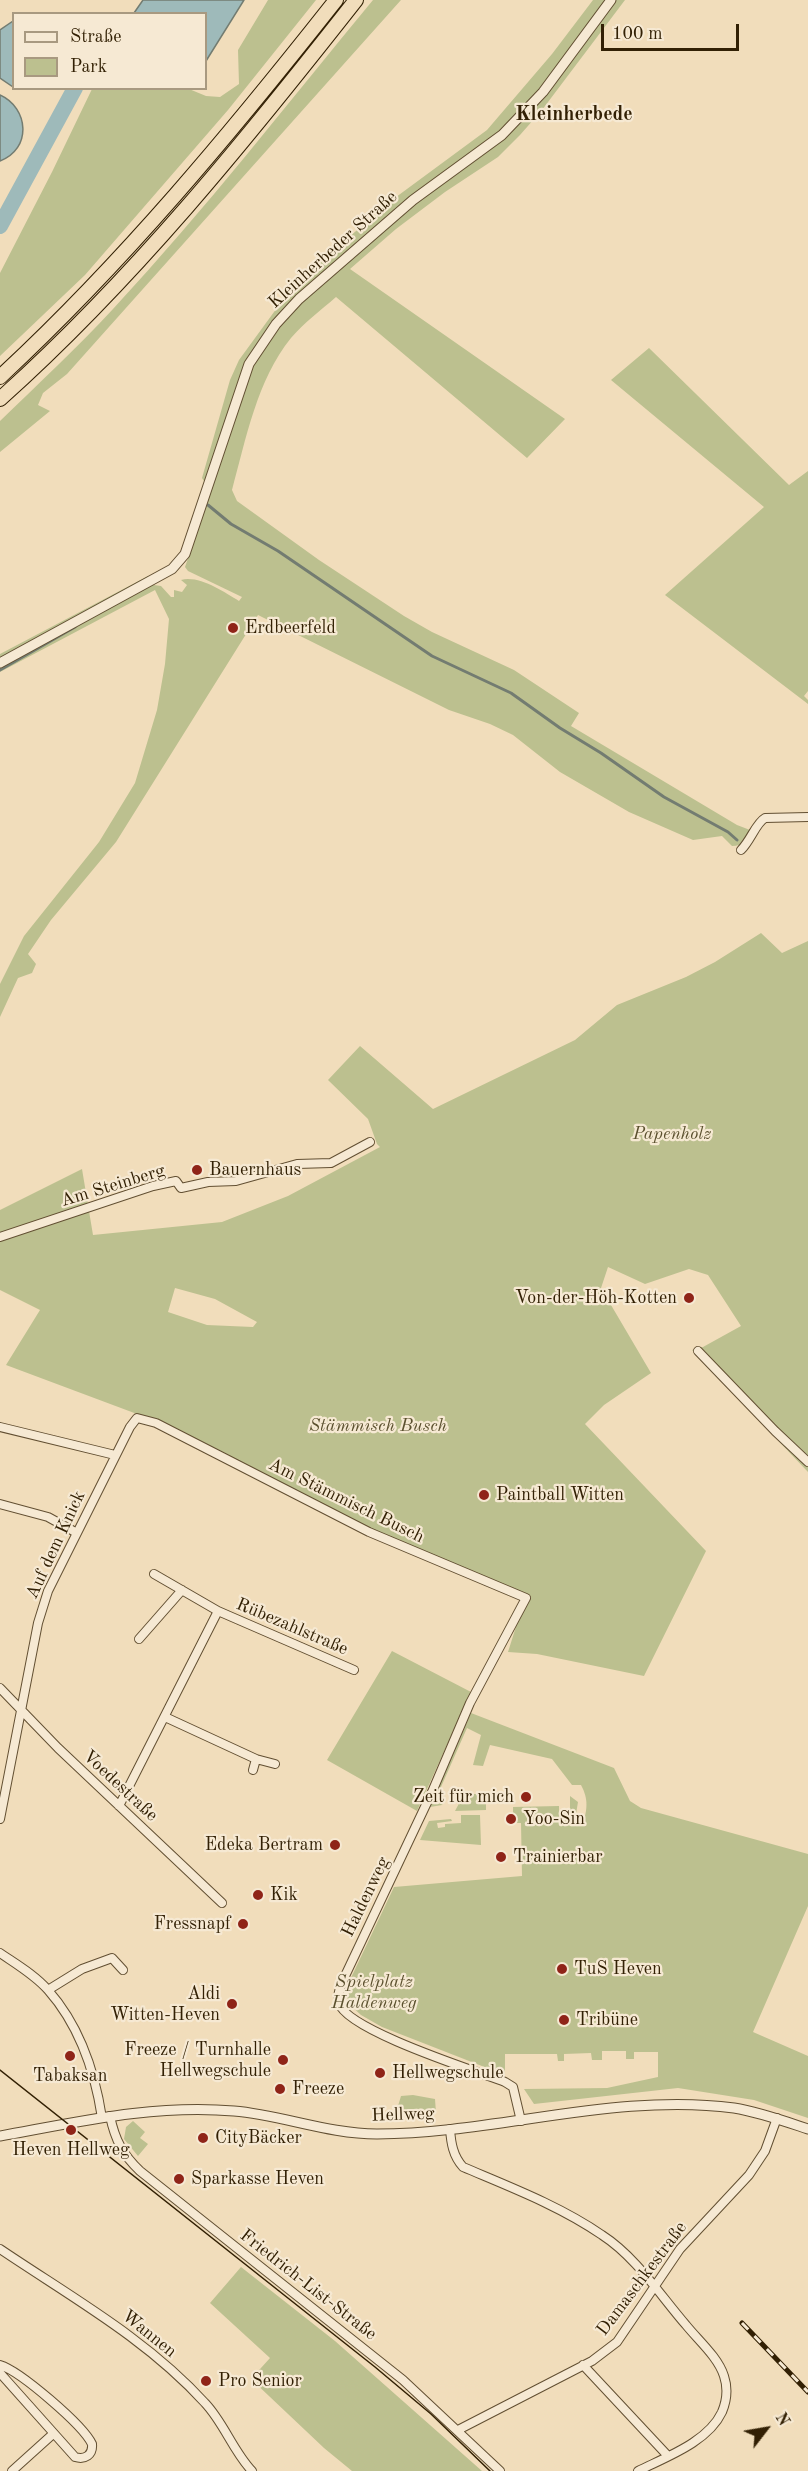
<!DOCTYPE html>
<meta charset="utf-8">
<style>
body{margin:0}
#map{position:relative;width:808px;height:2471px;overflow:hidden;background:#f1ddbb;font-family:"Old Standard TT",serif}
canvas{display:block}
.legend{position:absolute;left:12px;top:12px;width:195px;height:78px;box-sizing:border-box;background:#f6e9d3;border:2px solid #a89980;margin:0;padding:8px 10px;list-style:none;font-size:18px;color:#322004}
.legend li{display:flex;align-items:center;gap:12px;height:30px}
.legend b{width:30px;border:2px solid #a89980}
.north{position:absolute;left:736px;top:2399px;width:60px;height:60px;-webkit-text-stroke:4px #f6e9d3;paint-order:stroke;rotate:59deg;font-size:16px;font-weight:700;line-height:24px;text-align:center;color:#322004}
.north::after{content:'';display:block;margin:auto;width:21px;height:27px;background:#322004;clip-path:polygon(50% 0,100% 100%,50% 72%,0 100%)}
.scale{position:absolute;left:601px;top:24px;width:138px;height:27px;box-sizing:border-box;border:3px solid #322004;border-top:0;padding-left:8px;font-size:18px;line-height:21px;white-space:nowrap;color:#322004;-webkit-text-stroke:4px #f6e9d3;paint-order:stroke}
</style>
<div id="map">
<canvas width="808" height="2471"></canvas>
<ul class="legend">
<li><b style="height:8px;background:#f6e9d3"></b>Straße</li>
<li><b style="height:16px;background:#bcc08f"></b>Park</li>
</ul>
<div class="north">N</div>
<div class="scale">100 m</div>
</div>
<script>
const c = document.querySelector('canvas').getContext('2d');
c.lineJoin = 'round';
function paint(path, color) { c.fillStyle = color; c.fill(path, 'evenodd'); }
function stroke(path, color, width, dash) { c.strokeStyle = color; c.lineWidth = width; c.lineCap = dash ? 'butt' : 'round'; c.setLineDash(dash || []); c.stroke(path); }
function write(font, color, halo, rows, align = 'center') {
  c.font = font + ' "Old Standard TT",serif'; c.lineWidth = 4.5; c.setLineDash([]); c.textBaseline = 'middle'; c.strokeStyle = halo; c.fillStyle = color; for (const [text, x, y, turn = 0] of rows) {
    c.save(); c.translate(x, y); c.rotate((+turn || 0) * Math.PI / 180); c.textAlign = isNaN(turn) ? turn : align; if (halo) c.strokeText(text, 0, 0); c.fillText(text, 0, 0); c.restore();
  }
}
paint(new Path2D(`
 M 268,0 L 316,0 L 228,110 L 85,275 L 0,356 L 0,273 L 52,172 L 92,89 L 189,89 L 206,96 L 220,97 L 239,84 L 238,50 Z
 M 373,0 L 401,0 L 67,374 L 43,393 L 38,405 L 50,411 L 0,452 L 0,421 C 38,384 77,348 113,309 C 205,210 287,104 373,0 Z
 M 593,0 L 625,0 L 542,110 L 520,135 L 498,157 L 445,192 L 396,229 L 350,269 L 565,419 L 527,458 L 336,297 C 321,310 304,323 291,338 C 257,380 246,439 232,490 L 237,501 L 319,560 L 404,616 L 432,632 L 514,670 L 579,713 L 571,726 L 737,825 L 750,830 C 747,840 743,846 732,846 L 722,836 L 693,840 L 629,812 L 560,772 L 513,735 L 490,724 L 449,710 L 258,615 L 116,842 L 51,920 L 28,954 L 36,964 L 32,973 L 18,978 L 0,1017 L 0,984 L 24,936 L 99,842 L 135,783 L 157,710 L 165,664 L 169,619 L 155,590 L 0,672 L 0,654 L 148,576 L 154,585 L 161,586 L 171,597 L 174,597 L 174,590 L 182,592 L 187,585 L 181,580 C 199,575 224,592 239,601 L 242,597 L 188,571 L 185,567 L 211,492 L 202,478 L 230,380 L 239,360 L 282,301 L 316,266 L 388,203 L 487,130 L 552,54 Z
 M 649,348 L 789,485 L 808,471 L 808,691 L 804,696 L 808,700 L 808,704 L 665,595 L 764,507 L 611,380 Z
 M 761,933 L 782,953 L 808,941 L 808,1472 L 692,1350 L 703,1347 L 741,1326 L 708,1275 L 689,1269 L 645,1284 L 608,1267 L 601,1288 L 651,1373 L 604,1405 L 585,1424 L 706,1551 L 644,1676 L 537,1654 L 508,1652 L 526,1595 L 336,1514 L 153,1420 L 6,1365 L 40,1310 L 0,1290 L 0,1210 L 82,1169 L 93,1235 L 222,1222 L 288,1196 L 380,1147 L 377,1144 L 368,1119 L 328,1080 L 360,1046 L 433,1109 L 575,1040 L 617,1005 L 686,977 L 715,962 ZM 175,1288 L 215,1299 L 257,1322 L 253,1327 L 207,1325 L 168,1312 Z
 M 392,1651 L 471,1692 L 417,1811 L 327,1760 Z
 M 471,1713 L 614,1768 L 630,1801 L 641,1808 L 808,1854 L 808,1906 L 753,2032 L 808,2056 L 808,2118 L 754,2100 L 678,2088 L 534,2104 L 524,2089 L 607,2088 L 658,2077 L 658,2052 L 634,2052 L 634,2059 L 626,2059 L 626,2051 L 602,2051 L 602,2060 L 592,2060 L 591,2053 L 564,2054 L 564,2061 L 558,2061 L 557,2054 L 505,2054 L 505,2075 L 382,2027 L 361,2015 L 349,2004 L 347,1996 L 349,1982 L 394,1887 L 522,1876 L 521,1823 L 513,1823 L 513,1807 L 559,1806 L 559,1813 L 570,1813 L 570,1796 L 578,1802 L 575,1820 L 583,1825 C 587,1809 589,1800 581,1785 L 572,1785 L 552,1759 L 490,1745 L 483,1766 L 473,1765 L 481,1735 L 467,1728 L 437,1796 L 444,1800 L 442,1805 L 430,1807 Z
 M 464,1794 L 486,1794 L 486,1810 L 455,1811 Z
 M 461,1815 L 480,1815 L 481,1845 L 420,1840 L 429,1821 L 451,1819 L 452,1821 L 437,1823 L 438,1828 L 445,1827 L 445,1824 L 461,1823 Z
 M 413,2095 L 435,2099 L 436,2113 L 403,2114 L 398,2106 L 401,2096 Z
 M 133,2121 L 145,2132 L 140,2138 L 148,2144 L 138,2156 L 124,2139 L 126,2127 Z
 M 241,2267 L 335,2341 L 482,2471 L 352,2471 L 324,2448 L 251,2379 L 270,2358 L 210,2303 Z`), '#bcc08f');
const water = new Path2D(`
 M 143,0 L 244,0 L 206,61 L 206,14 L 134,13 Z
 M 13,21 L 13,87 L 0,78 L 0,30 Z
 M 0,95 C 29,108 32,149 0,161 Z`);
paint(water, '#9ebaba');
stroke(water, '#737c71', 1.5);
stroke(new Path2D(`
 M 208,505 L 231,524 L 278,551 L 432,656 L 511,693 L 560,728 L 601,753 L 664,797 L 728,832 L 737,840
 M 0,670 L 75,627`), '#737c71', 3);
stroke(new Path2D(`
 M 0,226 L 75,88`), '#9ebaba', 16);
const minor = new Path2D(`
 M 741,850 C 751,840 756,823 765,818 L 808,817
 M 0,1237 L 153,1186 L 176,1181 L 181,1188 L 208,1182 L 236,1181 L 297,1164 L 331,1163 L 370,1142
 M 698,1351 L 775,1431 L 808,1462
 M 0,1427 L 115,1455
 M 0,1504 L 48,1517 L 77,1533
 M 154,1574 L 218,1611
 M 139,1639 L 182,1590
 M 0,1688 L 58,1748 L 222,1903
 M 165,1717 L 256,1759
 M 253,1770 L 256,1759 L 275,1764
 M 119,1806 L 218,1611 L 354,1670
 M 0,1819 L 38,1623 L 48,1591 L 130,1427 L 137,1418 L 156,1423 L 369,1532 L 526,1598 L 470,1703 L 432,1792 L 345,1976 C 342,1984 336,1994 339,2003 C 346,2030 476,2071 505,2082 L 513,2087 L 521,2121
 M 0,1953 C 16,1964 35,1975 48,1990 C 79,2025 95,2072 102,2118
 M 48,1990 L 82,1969 L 112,1958 L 123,1970
 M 110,2116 C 115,2140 123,2155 140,2171 L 403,2380 L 500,2471
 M 450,2129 C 451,2143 453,2156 463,2167 C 510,2187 560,2206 602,2235 C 636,2257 660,2295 686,2325 C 698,2340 718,2357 724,2376 C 728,2388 727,2400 722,2412 C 708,2442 666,2457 638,2471
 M 0,2249 C 71,2297 147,2339 205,2403 C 224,2423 233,2451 252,2471
 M 0,2365 C 20,2371 83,2425 92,2444 C 93,2455 85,2460 75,2457 L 0,2373
 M 583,2365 L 668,2456
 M 458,2430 L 592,2361 L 617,2342 L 680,2249 L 749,2175 L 765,2151 L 777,2118
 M 12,2471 L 53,2434`);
const tertiary = new Path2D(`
 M 0,663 L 172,569 L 185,554 L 249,364 L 276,324 L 299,299 L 413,200 L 502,135 L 543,92 L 611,0
 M 0,2136 C 78,2122 154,2104 234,2111 C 282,2115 328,2134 377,2134 C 494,2134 617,2092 734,2108 C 759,2112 784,2121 808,2129`);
const motorway = new Path2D(`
 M 0,377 C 124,262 231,133 336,0
 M 0,399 C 133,280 246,140 356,0`);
stroke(minor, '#624f32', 10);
stroke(tertiary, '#624f32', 11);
stroke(motorway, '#322004', 16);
stroke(minor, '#f6e9d3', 8);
stroke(tertiary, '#f6e9d3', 9);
stroke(motorway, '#f1ddbb', 14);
stroke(new Path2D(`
 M 0,2070 L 375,2367 L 431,2414 L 490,2471`), '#322004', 1.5);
const rail = new Path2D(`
 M 742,2323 L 808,2392`);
stroke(rail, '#322004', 5);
stroke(rail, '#f6e9d3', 3, [9]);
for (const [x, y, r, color] of [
 [233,628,6,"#8f2418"],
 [197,1170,6,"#8f2418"],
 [689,1298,6,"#8f2418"],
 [484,1495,6,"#8f2418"],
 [526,1797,6,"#8f2418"],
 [511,1819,6,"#8f2418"],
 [335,1845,6,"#8f2418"],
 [501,1857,6,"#8f2418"],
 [258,1895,6,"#8f2418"],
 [243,1924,6,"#8f2418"],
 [562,1969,6,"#8f2418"],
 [232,2004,6,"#8f2418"],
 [564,2020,6,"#8f2418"],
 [70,2056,6,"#8f2418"],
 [283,2060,6,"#8f2418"],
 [380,2073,6,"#8f2418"],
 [280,2089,6,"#8f2418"],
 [71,2130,6,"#8f2418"],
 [203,2138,6,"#8f2418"],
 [179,2179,6,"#8f2418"],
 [206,2381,6,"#8f2418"]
]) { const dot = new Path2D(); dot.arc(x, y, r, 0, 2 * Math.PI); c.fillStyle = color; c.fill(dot); stroke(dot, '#f6e9d3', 2); }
write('18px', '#322004', '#f6e9d3', [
 ["Kleinherbeder Straße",333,250,-42],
 ["Am Steinberg",113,1186,-17],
 ["Am Stämmisch Busch",346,1501,26],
 ["Auf dem Knick",56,1545,-65],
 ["Rübezahlstraße",292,1627,23],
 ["Voedestraße",120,1786,43],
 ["Haldenweg",366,1897,-64],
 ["Hellweg",403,2115,-2],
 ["Damaschkestraße",642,2279,-53],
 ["Friedrich-List-Straße",308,2285,38],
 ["Wannen",149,2334,39]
]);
write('18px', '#322004', '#f6e9d3', [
 ["Erdbeerfeld",245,628],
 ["Bauernhaus",209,1170],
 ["Von-der-Höh-Kotten",677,1298,"right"],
 ["Paintball Witten",496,1495],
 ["Zeit für mich",514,1797,"right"],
 ["Yoo-Sin",523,1819],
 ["Edeka Bertram",323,1845,"right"],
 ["Trainierbar",513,1857],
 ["Kik",270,1895],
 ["Fressnapf",231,1924,"right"],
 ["TuS Heven",574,1969],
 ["Aldi",220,1994,"right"],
 ["Witten-Heven",220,2015,"right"],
 ["Tribüne",576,2020],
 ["Freeze / Turnhalle",271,2050,"right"],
 ["Hellwegschule",271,2071,"right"],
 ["Hellwegschule",392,2073],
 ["Tabaksan",70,2076,"center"],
 ["Freeze",292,2089],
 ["CityBäcker",215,2138],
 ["Heven Hellweg",71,2150,"center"],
 ["Sparkasse Heven",191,2179],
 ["Pro Senior",218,2381]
], 'left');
write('italic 18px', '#5b502e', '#f6e9d3', [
 ["Papenholz",672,1134],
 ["Stämmisch Busch",378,1426],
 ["Spielplatz",374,1982],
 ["Haldenweg",374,2003]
]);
write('bold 20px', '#322004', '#f6e9d3', [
 ["Kleinherbede",574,115]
]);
</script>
